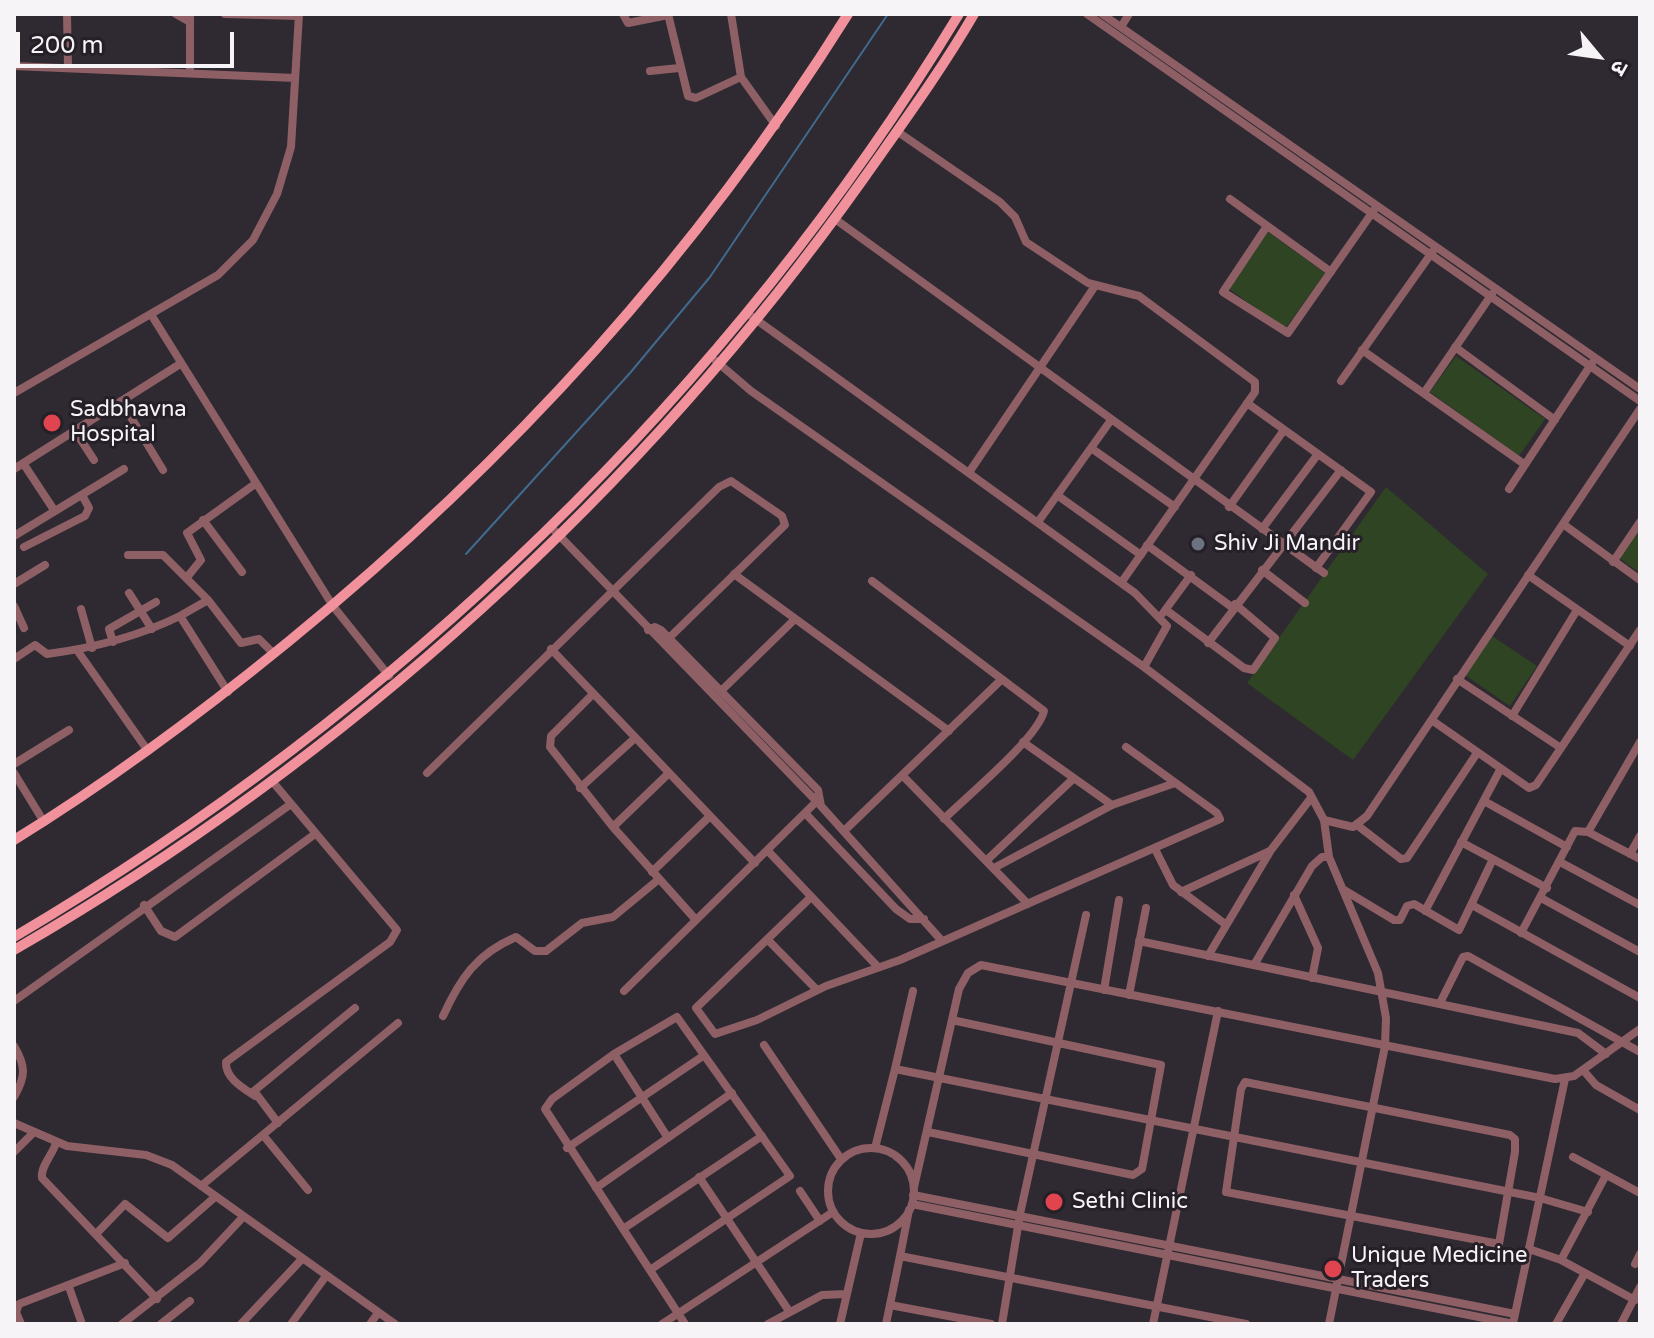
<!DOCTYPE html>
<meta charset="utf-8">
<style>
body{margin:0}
#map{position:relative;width:1654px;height:1338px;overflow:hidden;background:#2f2a31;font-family:"Varela Round","Noto Sans Devanagari",sans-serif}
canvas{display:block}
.frame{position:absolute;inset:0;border:16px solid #f7f4f8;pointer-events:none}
.north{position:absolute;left:1558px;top:16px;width:80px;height:80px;-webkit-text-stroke:6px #252027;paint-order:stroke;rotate:119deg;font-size:22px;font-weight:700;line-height:32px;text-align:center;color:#f7f4f8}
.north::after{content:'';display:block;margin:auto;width:28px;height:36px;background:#f7f4f8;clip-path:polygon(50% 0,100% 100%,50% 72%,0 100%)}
.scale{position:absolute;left:16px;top:32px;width:218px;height:36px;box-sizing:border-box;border:4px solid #f7f4f8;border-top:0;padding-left:10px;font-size:24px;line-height:28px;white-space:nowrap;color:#f7f4f8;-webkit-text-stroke:6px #252027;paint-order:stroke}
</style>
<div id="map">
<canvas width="1654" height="1338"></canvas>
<div class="frame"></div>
<div class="north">उ</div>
<div class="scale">200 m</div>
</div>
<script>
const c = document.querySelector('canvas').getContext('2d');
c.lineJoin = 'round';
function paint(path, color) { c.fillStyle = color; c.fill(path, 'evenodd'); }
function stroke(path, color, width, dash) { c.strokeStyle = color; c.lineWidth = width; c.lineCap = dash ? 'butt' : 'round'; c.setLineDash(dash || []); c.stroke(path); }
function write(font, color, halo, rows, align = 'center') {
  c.font = font + ' "Varela Round",sans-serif'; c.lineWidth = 6; c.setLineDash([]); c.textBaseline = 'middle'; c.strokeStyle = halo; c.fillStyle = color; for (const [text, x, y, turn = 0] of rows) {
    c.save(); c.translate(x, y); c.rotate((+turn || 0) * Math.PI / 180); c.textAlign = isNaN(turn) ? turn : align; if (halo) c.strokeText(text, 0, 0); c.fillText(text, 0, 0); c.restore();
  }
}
paint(new Path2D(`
 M 1268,232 L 1325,273 L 1285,329 L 1228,288 Z
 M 1456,356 L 1545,419 L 1519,456 L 1430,392 Z
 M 1386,487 L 1488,574 L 1353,760 L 1247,683 Z
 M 1640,529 L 1640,573 L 1619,558 Z
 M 1492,636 L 1537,666 L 1510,706 L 1465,675 Z`), '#2f4423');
stroke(new Path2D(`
 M 466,554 L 630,373 L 710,277 L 888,14`), '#416a8f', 2);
stroke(new Path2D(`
 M 67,14 L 68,67
 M 176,14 L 190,22
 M 225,14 L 299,16
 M 623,14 L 628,23 L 668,15
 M 668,14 L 688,96 L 696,98 L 741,77
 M 731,14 L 741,77 L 776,126
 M 1087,14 L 1640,401
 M 1102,14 L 1640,389
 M 1121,27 L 1129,14
 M 14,66 L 295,78
 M 190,71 L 190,14
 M 650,71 L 679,68
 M 898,132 L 1000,202 L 1015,217 L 1026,242 L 1088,283 L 1139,296 L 1255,382 L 1255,392 L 1121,583
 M 1230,199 L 1331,272
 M 835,219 L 1324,573
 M 1267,226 L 1223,292 L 1288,333 L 1374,210
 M 747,313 L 1135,593 L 1167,626 L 1144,667
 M 152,316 L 333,606 L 389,676
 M 1455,347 L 1555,420
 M 1362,350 L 1524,464
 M 716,361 L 751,391 L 1144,667 L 1309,792 L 1324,820 L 1329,857 L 1378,973 L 1386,1018 L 1385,1046 L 1329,1324
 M 1341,381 L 1433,251
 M 14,393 L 218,275 L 253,240 L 277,194 L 291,147 L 299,14
 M 1424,393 L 1492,294
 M 121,401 L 163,470
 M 1247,403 L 1371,492 L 1316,568
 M 75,431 L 94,460
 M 1091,448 L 1175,507
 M 23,463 L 54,510
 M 14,469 L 180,364
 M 970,471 L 1095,286
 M 1509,489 L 1592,363
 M 1057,495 L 1141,555
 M 1229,507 L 1284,430
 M 203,520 L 242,572
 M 1038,522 L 1111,420
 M 1563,524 L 1640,580
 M 550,526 L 821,806 L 942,941
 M 1262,529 L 1318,454
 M 14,536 L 124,469
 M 1147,545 L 1233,608
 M 24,547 L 85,516 L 89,508 L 82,495
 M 128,555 L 163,555 L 208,600
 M 1613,562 L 1640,522
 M 1262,570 L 1305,603
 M 734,574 L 949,731
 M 1528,575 L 1630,646
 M 188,576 L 201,560 L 187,533 L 255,484
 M 872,581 L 1044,711 C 1038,738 966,797 944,819
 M 14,584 L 45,565
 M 129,593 L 152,629
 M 14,606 L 24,628
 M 81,609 L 92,648
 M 1166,610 L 1244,668 L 1253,670 L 1275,638 L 1235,604
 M 1163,613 L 1191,575
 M 180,616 L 208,600 L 241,643 L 259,639 L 274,654
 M 648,630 L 655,627 L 661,630 L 818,790 L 821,806
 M 113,642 L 109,629 L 156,602
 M 1208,643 L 1341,470
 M 551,649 L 755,863
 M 77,650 L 148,751
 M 14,659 L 35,645 L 47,654 C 94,648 137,637 180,616 L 228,692
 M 1457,679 L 1561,748 L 1640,630
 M 721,691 L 795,619
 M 592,695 L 551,736 L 550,747 L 613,827 L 696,920
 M 1512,716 L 1577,610
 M 1433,721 L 1529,788 L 1536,785 L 1561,748
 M 1023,742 L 1112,805
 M 14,764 L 69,730
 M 14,773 L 44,822
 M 427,773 L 719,487 L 731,481 L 782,516 L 785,525 L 669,638
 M 903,776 L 1028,904
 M 580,788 L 635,738
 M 1484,801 L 1567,847
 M 805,813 L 896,909 L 910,919 L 924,919
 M 1324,820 L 1353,827 L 1367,816 L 1640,409
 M 1357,825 L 1401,859 L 1407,858 L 1477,753
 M 613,827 L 669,773
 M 844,831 L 1001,680
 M 1588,832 L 1640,742
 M 1461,842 L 1547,888
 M 1155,849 L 1173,885 L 1225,924
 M 768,851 L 878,967
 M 1630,854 L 1640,836
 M 987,860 L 1073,779
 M 1560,862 L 1640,905
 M 994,868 L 1112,805 L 1175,783
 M 652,872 L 710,816
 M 1344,890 L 1394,920 L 1400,920 L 1407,906 L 1414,904 L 1459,930 L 1493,859
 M 1181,892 L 1270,851
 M 1294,895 L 1318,948 L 1312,978
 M 811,897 L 696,1008 L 715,1034 L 757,1020 L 826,986 L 900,960 L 1220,819 L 1217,813 L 1126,747
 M 1541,898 L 1640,952
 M 144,905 L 161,931 L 175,937 L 315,834
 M 1472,905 L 1640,998
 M 1425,911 L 1500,770
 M 1521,933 L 1575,831 L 1588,832 L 1640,859
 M 768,940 L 817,990
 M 1139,941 L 1578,1033 L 1606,1054
 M 1208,956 L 1271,850 L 1311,798
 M 1254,965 L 1312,866 L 1322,857 L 1329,857
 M 1104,990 L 1119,900
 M 624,991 L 816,802
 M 1129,995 L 1146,908
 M 14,1001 L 291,804
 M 1440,1003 L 1463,957 L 1468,956 L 1640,1052
 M 443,1016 C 460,979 476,954 516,937 L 535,951 L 546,951 L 582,923 L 613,917 L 659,879
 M 764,1045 L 841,1159
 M 14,1046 C 26,1066 26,1076 14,1097
 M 614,1054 L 668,1138
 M 895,1069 L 913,991
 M 1583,1070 L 1596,1085 L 1640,1110
 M 1245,1082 L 1510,1135 L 1515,1139 L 1515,1152 L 1499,1244 L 1226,1192 L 1241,1089 Z
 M 255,1096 C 243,1088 225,1078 226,1062 L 390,942 L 397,930 L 272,781
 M 14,1123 L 67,1146 L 146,1155 L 172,1165 L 395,1324
 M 278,1123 L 254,1091 L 355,1008
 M 928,1132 L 1133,1175 L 1142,1169 L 1161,1065 L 952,1020
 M 263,1135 L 308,1190
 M 56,1143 C 53,1154 40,1167 42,1178 L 157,1299
 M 567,1148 L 703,1056
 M 875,1148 L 895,1069 L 1540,1198 L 1588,1212
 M828 1191a43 43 0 1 1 86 0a43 43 0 1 1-86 0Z
 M 14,1152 L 33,1133
 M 1573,1157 L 1640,1193
 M 699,1177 L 789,1311
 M 201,1186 L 398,1023
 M 914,1187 L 959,989 L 968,973 L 981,965 L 1555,1079 L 1574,1076 L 1640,1029
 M 596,1188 L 732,1093
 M 800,1191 L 820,1221
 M 913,1195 L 1515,1314
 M 912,1204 L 1514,1324
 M 909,1210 L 900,1256 L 1246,1324
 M 623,1229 L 762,1136
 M 97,1233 L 125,1204 L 168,1238 L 215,1197
 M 1529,1249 L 1561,1260 L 1635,1300
 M 1561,1260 L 1606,1175
 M 1635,1264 L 1640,1254
 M 650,1270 L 790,1176 L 677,1017 L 614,1054 L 552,1099 L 545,1109 L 685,1324
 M 69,1287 L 82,1324
 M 890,1305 L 991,1324
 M 1514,1319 L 1565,1079
 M 21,1324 L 16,1312 L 19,1304 L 125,1263
 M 122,1324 L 200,1263 L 243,1217
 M 161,1324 L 190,1301
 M 241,1324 L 302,1259
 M 291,1324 L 326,1276
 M 370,1324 L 378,1313
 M 662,1324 L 833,1212
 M 768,1324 L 822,1295 L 847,1294
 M 840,1324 L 861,1233
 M 886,1324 L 900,1256
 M 1002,1324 L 1020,1214 L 1086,915
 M 1153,1324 L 1218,1011
 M 1556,1324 L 1585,1273
 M 1621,1324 L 1640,1287`), '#8e6065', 8);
stroke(new Path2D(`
 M 14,840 C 110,781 201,713 288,642 C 511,460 695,258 848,14
 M 14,937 C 397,711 728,394 959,14
 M 14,950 C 347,758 641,492 864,178 C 902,124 941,71 974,14`), '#f0919c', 10);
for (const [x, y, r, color] of [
 [52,423,10,"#e0444e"],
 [1198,544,8,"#6b7280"],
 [1054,1202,10,"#e0444e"],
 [1333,1269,10,"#e0444e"]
]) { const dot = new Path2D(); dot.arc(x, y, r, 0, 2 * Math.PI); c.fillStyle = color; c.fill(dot); stroke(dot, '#252027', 3); }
write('22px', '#f7f4f8', '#252027', [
 ["Sadbhavna",70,410],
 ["Hospital",70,435],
 ["Shiv Ji Mandir",1214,544],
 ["Sethi Clinic",1072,1202],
 ["Unique Medicine",1351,1256],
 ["Traders",1351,1281]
], 'left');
</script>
